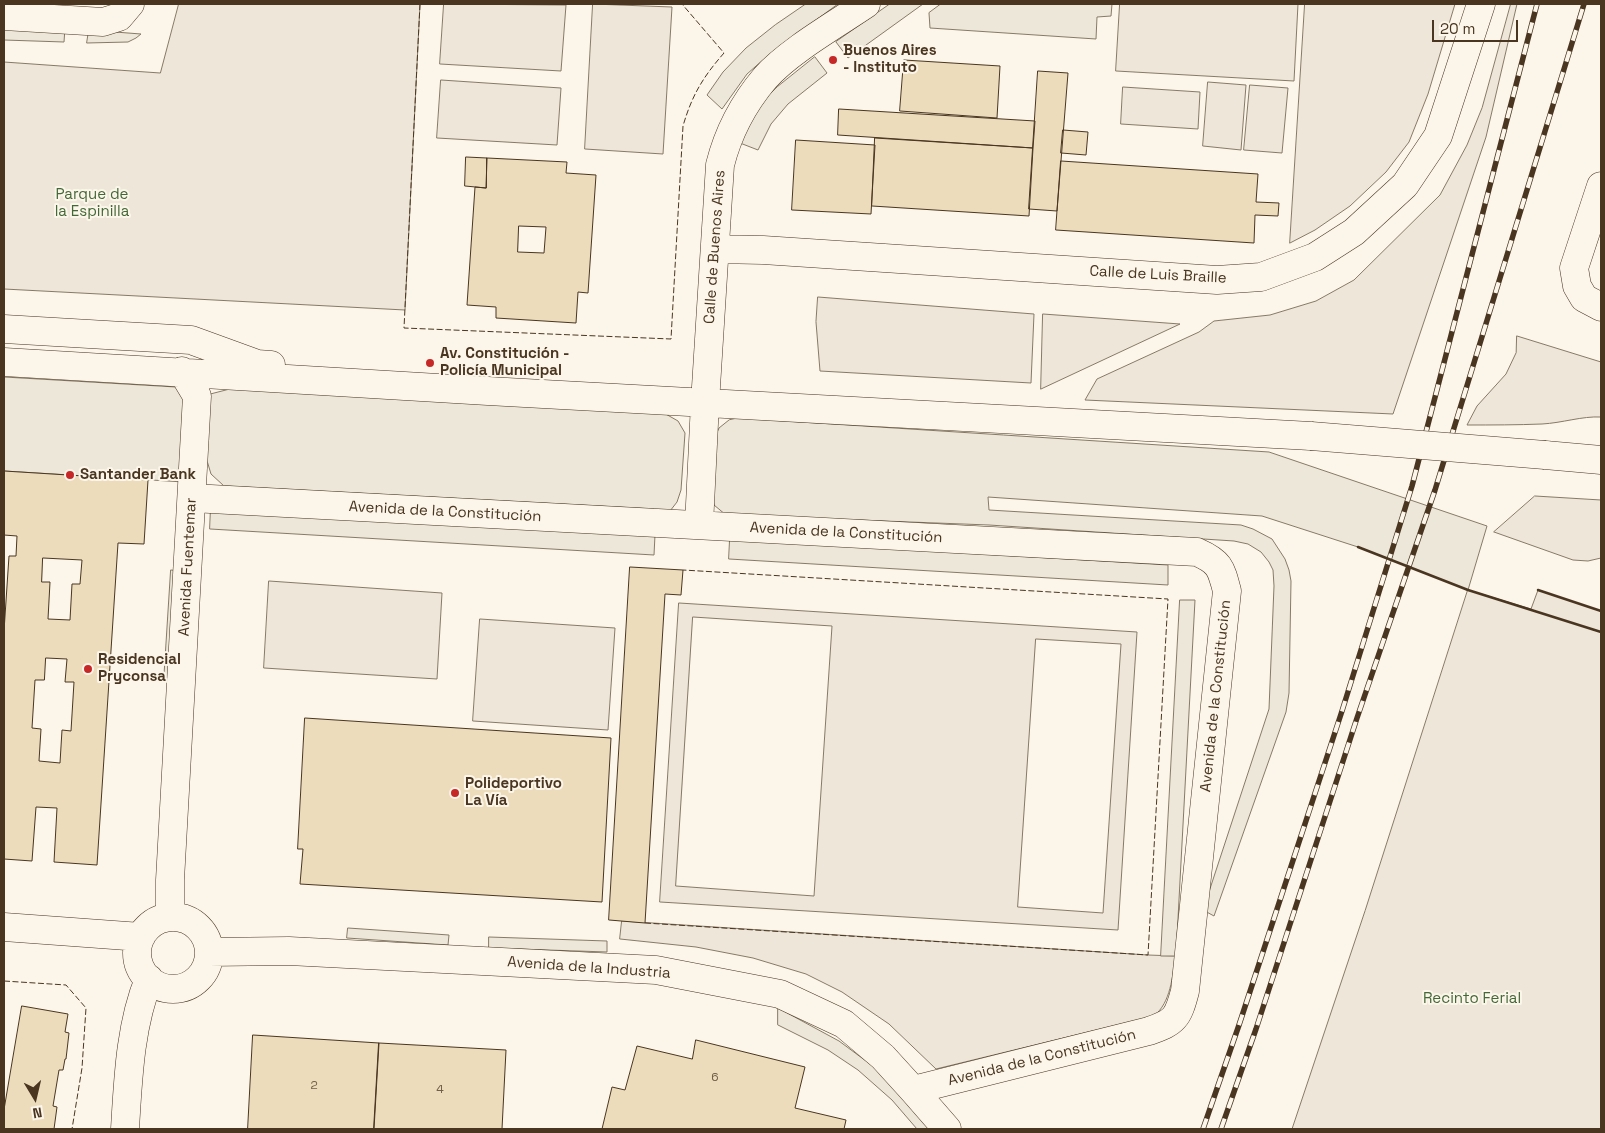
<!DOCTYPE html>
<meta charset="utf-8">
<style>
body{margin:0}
#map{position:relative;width:1605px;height:1133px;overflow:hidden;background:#fbf6e9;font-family:"Space Grotesk",sans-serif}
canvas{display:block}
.frame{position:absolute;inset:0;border:5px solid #4a3520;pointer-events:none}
.north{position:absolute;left:10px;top:1073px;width:50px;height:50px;-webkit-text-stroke:4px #fbf6e9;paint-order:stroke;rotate:171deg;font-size:14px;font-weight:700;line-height:20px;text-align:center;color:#4a3520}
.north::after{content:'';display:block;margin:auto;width:18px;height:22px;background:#4a3520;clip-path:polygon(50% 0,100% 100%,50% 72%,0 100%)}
.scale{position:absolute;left:1432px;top:20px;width:86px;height:22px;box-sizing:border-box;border:2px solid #4a3520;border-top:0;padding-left:6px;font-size:15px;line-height:18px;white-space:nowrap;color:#4a3520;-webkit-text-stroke:4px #fbf6e9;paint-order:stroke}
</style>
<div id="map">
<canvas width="1605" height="1133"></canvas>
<div class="frame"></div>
<div class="north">N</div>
<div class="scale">20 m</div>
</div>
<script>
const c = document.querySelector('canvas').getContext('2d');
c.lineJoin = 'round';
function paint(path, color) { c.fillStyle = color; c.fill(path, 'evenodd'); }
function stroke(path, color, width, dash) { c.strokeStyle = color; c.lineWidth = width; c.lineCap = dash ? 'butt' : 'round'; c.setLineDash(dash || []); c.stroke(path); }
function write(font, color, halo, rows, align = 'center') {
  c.font = font + ' "Space Grotesk",sans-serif'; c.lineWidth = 4; c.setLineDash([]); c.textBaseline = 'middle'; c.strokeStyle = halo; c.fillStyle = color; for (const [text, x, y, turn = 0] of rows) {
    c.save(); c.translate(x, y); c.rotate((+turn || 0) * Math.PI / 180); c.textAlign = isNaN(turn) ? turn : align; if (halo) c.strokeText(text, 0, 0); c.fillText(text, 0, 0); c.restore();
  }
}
const green = new Path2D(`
 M 179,4 L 420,4 L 405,310 L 4,289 L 4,62 L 160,73 Z
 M 444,4 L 566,5 L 561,71 L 440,64 Z
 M 593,4 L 672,7 L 663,154 L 585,149 Z
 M 1120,4 L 1298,4 L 1294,81 L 1116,71 Z
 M 1305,4 L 1455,4 L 1428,94 L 1409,142 L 1386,172 L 1350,206 L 1315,230 L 1290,243 Z
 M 1511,4 L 1517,4 L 1486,137 L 1393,414 L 1085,400 L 1097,379 L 1199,332 L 1214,321 L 1270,315 L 1316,301 L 1354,280 L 1440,195 L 1467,145 L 1482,108 Z
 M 441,80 L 561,88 L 557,145 L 437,138 Z
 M 1208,82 L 1246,85 L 1241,150 L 1203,146 Z
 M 1250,85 L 1288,88 L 1282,153 L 1244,150 Z
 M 1123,87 L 1200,92 L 1198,129 L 1121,124 Z
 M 818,297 L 1034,314 L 1031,383 L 820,371 L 816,322 Z
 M 1043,314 L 1180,324 L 1041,389 Z
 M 1517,336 L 1601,362 L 1601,417 C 1582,416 1562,423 1542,424 C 1517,425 1492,425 1467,425 L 1477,406 L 1506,374 L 1516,353 Z
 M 1535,496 L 1601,500 L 1601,558 L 1588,561 L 1573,560 L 1494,532 Z
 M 269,581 L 442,593 L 437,679 L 264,668 Z
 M 1468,590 L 1531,609 L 1538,590 L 1601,611 L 1601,1129 L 1292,1129 L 1365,911 Z
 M 679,603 L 1137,632 L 1118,930 L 660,902 ZM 693,617 L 832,626 L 814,896 L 676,886 ZM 1036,639 L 1121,644 L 1103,913 L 1018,907 Z
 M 480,619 L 615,628 L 608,730 L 473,721 Z
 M 622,921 L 1148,955 L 1176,956 C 1172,977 1171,1002 1154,1016 L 936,1069 L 889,1024 L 842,992 L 806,974 L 753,958 L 696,947 L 620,939 Z`);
paint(green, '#ede6d9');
stroke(green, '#887966', 1);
const parking = new Path2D(`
 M 806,4 L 838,4 L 772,52 L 747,74 L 722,109 L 707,95 L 723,72 L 746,48 L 775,25 Z
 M 890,4 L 923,4 L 848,58 L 836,42 Z
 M 941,4 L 1112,4 L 1111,16 L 1097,17 L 1096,39 L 930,28 L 929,13 Z
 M 4,25 L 65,28 L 64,42 L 4,40 Z
 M 89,30 L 141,34 L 136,38 L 128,42 L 87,43 Z
 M 815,57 L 827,73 L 788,104 L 771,124 L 758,150 L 740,143 L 759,107 L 767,97 L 777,87 Z
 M 4,377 L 176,387 L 189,402 L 184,482 L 4,471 Z
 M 242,386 L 664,413 L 678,421 L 685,433 L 681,490 L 677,502 L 670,511 L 658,515 L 654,509 L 224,486 L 211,474 L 205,454 L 208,395 Z
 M 738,418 L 1269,452 L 1487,526 L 1468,590 L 1358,547 L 1262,516 L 988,497 L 989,510 L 1241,525 L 1253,529 L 1272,539 L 1285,559 L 1289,570 L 1291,581 L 1289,693 L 1286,712 L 1214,916 L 1203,910 L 1269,709 L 1274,586 L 1273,570 L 1269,562 L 1261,552 L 1248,544 L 1234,541 L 989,525 L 726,515 L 714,505 L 712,495 L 716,435 L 719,428 L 729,420 Z
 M 211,506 L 655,535 L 654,555 L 210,529 Z
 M 730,539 L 1168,565 L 1168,585 L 729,559 Z
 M 171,570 L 180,571 L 173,682 L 164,681 Z
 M 1180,600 L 1195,600 L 1176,956 L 1161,956 Z
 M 348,928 L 449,935 L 448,945 L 347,938 Z
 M 489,937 L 607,941 L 607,952 L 489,948 Z
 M 778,1008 L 839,1041 L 866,1061 L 885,1076 L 933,1129 L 917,1129 L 892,1100 L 858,1070 L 828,1050 L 778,1025 Z`);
paint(parking, '#ede7d9');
stroke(parking, '#887966', 1);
const building = new Path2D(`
 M 904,60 L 1000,66 L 997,118 L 900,111 Z
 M 1038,71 L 1068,73 L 1057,211 L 1029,209 Z
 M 839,109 L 1035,121 L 1033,148 L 838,135 Z
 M 1063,130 L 1088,132 L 1086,155 L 1061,153 Z
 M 875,138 L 1033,148 L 1029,216 L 872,206 Z
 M 796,140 L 875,145 L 871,214 L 792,210 Z
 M 466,157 L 487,158 L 486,188 L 465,186 Z
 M 487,158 L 567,162 L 566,173 L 596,175 L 588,293 L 578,292 L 576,323 L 496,318 L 496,307 L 467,305 L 475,187 L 486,188 ZM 519,226 L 546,227 L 544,253 L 518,252 Z
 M 1061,161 L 1258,174 L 1256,202 L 1279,203 L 1278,216 L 1255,215 L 1254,243 L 1056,230 Z
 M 4,471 L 148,480 L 144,544 L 118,543 L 97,865 L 54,862 L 57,808 L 36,807 L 32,861 L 4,859 L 4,631 L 9,556 L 16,556 L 17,536 L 4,535 ZM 43,558 L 82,560 L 80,584 L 72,584 L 70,620 L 48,619 L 50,582 L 42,582 ZM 46,658 L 67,659 L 65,682 L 74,682 L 71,731 L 62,730 L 60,763 L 39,761 L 41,729 L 32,728 L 35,680 L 44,680 Z
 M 630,567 L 683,570 L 681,595 L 665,594 L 645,923 L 609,920 Z
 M 305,718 L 611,738 L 602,902 L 300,884 L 303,849 L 298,849 Z
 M 22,1006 L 68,1014 L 65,1032 L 69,1033 L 66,1059 L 65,1059 L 63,1070 L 59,1070 L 53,1106 L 57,1107 L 54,1129 L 4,1129 L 4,1110 Z
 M 253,1035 L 379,1043 L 374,1129 L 248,1129 Z
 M 696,1040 L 805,1067 L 795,1108 L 846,1120 L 844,1129 L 602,1129 L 612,1087 L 625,1090 L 637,1046 L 692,1059 Z
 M 379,1043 L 506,1050 L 502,1129 L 374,1129 Z`);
paint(building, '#ecdcbc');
stroke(building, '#4a3520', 1);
const minor = new Path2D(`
 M 4,16 L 103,22 L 119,17 L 130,4
 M 1601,186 L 1574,268 L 1577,286 L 1584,298 L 1601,307
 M 715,249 L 763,250 L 1217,280 L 1261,277 L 1315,257 L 1354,232 L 1405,185 L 1438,136 L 1481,4
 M 4,329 L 191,340 L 257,364 L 271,365
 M 4,362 L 488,391 L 1311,436
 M 1545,455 L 1601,460
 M 192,498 L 1197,552 C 1220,562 1221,568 1227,591 L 1185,991 C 1178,1018 1175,1022 1149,1031 L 913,1090
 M 699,525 L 705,403 L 720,165 C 728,133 743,104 765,78 C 789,51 835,25 866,4
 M 170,917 L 170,880 L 197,396 L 182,371
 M137 953a36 36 0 1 1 72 0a36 36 0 1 1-72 0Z
 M 4,927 L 141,937
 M 209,952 L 289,951 L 656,970 L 780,994 L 844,1024 L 883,1057 L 913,1090 L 947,1129
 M 125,1129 C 128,1080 130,1025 149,979`);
stroke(minor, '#4a3520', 29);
stroke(minor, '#fbf6e9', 28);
const rail = new Path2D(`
 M 1203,1129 L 1239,1025 L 1342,711 L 1412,486 L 1537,4
 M 1221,1129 L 1256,1029 L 1357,718 L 1435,490 L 1584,4`);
stroke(rail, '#4a3520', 5.5);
stroke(rail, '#fbf6e9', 4, [11]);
const minorBridge = new Path2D(`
 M 1311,436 L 1545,455`);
stroke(minorBridge, '#4a3520', 29, []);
stroke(minorBridge, '#fbf6e9', 28);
stroke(new Path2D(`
 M 420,4 L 404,328 L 671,339 L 683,126 C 692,95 703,77 724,53 L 682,4
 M 645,923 L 1148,955 L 1168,599 L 683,570
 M 4,981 L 66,985 L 86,1008 L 82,1068 L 72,1129`), '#4a3520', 1, [6, 2.5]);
stroke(new Path2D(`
 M 1358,547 L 1468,590 L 1601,632
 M 1538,590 L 1601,611`), '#4a3520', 2.5);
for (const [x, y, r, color] of [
 [833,60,5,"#c62828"],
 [430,363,5,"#c62828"],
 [70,475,5,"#c62828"],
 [88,669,5,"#c62828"],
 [455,793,5,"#c62828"]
]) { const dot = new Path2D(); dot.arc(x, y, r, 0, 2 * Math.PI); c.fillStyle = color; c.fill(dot); stroke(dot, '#fbf6e9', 2); }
write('12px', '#725f47', null, [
 ["6",715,1078],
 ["2",314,1086],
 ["4",440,1090]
]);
write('bold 15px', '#4a3520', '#fbf6e9', [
 ["Buenos Aires",843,51],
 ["- Instituto",843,68],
 ["Av. Constitución -",440,354],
 ["Policía Municipal",440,371],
 ["Santander Bank",80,475],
 ["Residencial",98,660],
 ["Pryconsa",98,677],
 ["Polideportivo",465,784],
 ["La Vía",465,801]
], 'left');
write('15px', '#436837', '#fbf6e9', [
 ["Parque de",92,195],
 ["la Espinilla",92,212],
 ["Recinto Ferial",1472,999]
]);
write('15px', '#4a3520', '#fbf6e9', [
 ["Calle de Buenos Aires",715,247,-86],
 ["Calle de Luis Braille",1158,275,3],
 ["Avenida de la Constitución",445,512,3],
 ["Avenida de la Constitución",846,533,3],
 ["Avenida Fuentemar",188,567,-87],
 ["Avenida de la Constitución",1216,696,-84],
 ["Avenida de la Industria",589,968,4],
 ["Avenida de la Constitución",1042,1058,-14]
]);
</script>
